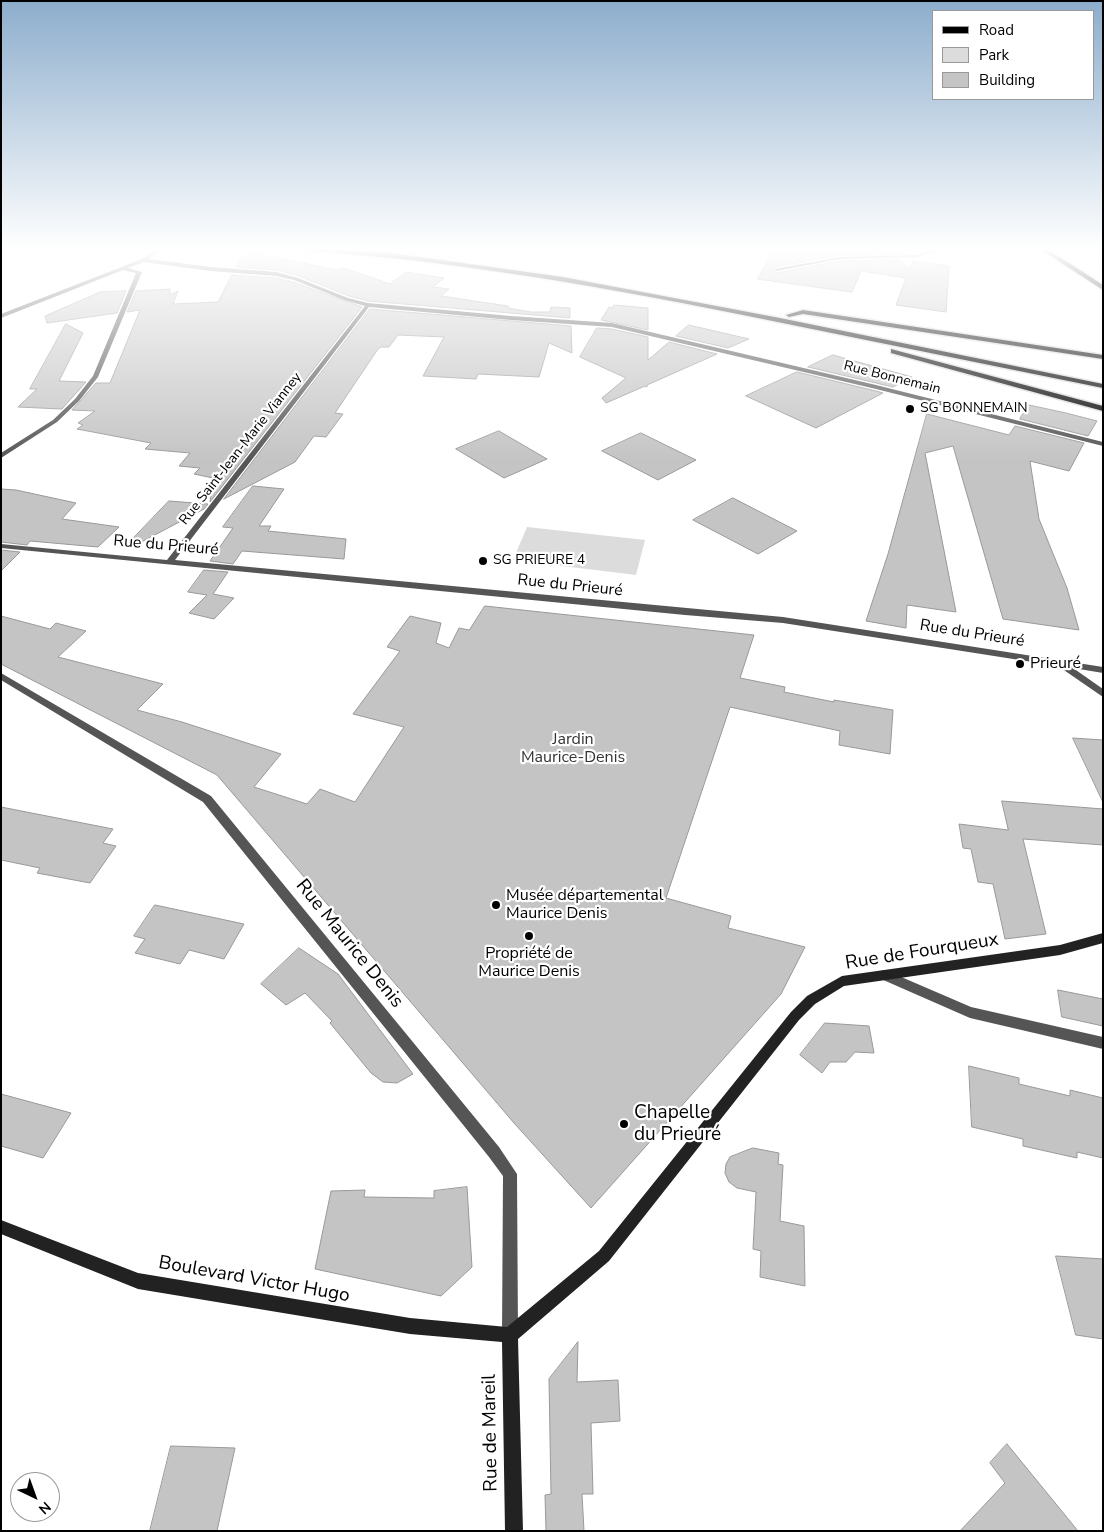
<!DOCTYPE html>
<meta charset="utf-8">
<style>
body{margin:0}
#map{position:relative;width:1104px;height:1532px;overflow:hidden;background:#fff;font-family:"Nunito Sans",sans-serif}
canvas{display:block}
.frame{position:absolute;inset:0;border:2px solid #000;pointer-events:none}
.legend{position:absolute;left:932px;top:10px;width:162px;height:90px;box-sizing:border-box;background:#fff;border:1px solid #999;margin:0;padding:6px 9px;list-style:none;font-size:15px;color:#000}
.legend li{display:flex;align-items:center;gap:10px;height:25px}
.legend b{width:25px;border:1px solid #999}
.north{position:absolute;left:10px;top:1472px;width:50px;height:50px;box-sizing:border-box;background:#fff;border:1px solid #999;border-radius:50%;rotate:138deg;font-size:14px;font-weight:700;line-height:20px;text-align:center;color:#000}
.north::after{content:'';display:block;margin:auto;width:18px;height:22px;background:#000;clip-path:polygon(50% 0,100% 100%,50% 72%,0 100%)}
</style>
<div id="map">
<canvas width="1104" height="1532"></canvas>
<div class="frame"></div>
<ul class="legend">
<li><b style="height:6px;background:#000"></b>Road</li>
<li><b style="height:14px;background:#dcdcdc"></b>Park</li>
<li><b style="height:14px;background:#c4c4c4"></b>Building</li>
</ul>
<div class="north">N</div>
</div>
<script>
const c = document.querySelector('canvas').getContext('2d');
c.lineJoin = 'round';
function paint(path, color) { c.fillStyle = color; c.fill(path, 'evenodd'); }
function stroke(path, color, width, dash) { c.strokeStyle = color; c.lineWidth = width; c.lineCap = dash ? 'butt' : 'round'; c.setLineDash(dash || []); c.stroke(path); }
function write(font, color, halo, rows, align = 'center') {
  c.font = font + ' "Nunito Sans",sans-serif'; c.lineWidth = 4.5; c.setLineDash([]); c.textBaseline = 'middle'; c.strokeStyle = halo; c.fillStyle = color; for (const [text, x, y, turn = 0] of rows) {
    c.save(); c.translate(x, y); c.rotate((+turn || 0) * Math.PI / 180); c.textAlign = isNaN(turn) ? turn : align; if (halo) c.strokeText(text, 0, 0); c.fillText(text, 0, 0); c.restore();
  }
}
paint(new Path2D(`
 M 527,527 L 645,540 L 636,575 L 513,560 Z`), '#dcdcdc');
const building = new Path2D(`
 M 812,249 L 892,250 L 895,254 L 840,255 L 774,267 L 772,269 L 777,273 L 840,261 L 900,259 L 909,270 L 913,261 L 949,266 L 946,312 L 896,305 L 906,278 L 861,271 L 852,292 L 757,279 L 772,254 L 806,254 L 807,250 Z
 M 253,253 L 337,270 L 344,268 L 390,284 L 406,272 L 444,278 L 433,287 L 449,289 L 441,296 L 508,306 L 508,308 L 531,312 L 550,312 L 551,307 L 570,308 L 570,318 L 368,301 L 349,296 L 299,276 L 276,270 L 236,267 L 240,259 Z
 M 232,275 L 276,278 L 293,282 L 362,307 L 210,502 L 213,478 L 194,474 L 200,468 L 179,466 L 190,453 L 145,449 L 151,443 L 77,429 L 83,425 L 78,423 L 95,411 L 72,410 L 96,383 L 110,383 L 140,310 L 127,312 L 136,291 L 170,289 L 170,295 L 178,291 L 173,304 L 218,302 Z
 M 126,291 L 117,313 L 47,323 L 45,316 L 100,292 Z
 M 614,305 L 648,308 L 648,330 L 601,320 L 609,307 L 612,308 Z
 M 370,309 L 571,326 L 572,353 L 549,343 L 539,377 L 478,374 L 476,379 L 423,376 L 444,337 L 398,335 L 389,347 L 381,347 L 378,349 L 335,413 L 343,414 L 326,437 L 314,436 L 295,462 L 224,499 Z
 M 66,324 L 83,333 L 59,381 L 86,382 L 62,409 L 18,407 L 37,389 L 30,389 Z
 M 689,325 L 749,339 L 728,348 L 676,336 Z
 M 597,328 L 612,329 L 648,337 L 648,360 L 669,342 L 717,354 L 647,385 L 647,387 L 645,386 L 606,403 L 602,398 L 626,378 L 580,357 Z
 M 833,355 L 912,377 L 893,387 L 808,367 Z
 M 797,372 L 876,391 L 883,393 L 816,428 L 746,396 Z
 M 1029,405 L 1066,413 L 1097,421 L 1088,436 L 1020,419 Z
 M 927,414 L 1009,435 L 1015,426 L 1084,443 L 1069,471 L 1030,461 L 1039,519 L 1067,588 L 1079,630 L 1003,619 L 953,446 L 925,453 L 956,612 L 907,605 L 906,628 L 866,621 L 888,554 Z
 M 499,431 L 547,459 L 504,478 L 456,449 Z
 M 641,433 L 696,460 L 658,480 L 602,451 Z
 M 253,486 L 284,489 L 259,526 L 271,526 L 268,531 L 346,539 L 344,559 L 242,551 L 233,564 L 210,561 L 233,528 L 223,527 Z
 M 1,489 L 16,490 L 76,503 L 62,519 L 119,527 L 98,547 L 30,541 L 27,545 L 1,542 Z
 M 733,498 L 797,531 L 758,554 L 693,520 Z
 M 169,501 L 208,504 L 204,509 L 130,548 L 128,544 Z
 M 1,550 L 20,552 L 1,571 Z
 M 204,570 L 228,572 L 213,594 L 234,598 L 214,619 L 189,613 L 207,595 L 188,592 Z
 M 485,606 L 754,635 L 740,678 L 785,687 L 784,692 L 834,702 L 834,700 L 893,710 L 890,754 L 839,745 L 840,731 L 730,707 L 666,898 L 731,916 L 728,928 L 805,947 L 781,994 L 591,1208 L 514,1123 L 217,775 L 1,664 L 1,616 L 50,629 L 56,623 L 86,631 L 58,657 L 163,684 L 137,710 L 182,722 L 281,754 L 254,787 L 307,804 L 320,789 L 355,802 L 404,727 L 353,714 L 400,651 L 387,647 L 410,616 L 441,623 L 436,643 L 449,648 L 459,628 L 469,630 Z
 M 1073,738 L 1103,740 L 1103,802 Z
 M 1002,801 L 1103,809 L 1103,845 L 1023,839 L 1046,934 L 1005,939 L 993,884 L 978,882 L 971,849 L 963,848 L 959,824 L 1008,830 Z
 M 1,807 L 113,829 L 103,843 L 116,846 L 90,883 L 37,873 L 40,868 L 1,860 Z
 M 155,905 L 244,924 L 224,959 L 189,950 L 180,964 L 135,953 L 145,939 L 134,936 Z
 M 299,948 L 338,974 L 413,1074 L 397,1083 L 383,1082 L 371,1073 L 330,1023 L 332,1021 L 305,993 L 286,1005 L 261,984 Z
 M 1058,990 L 1103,999 L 1103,1026 L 1062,1017 Z
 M 825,1023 L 869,1026 L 874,1053 L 855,1052 L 846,1062 L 830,1062 L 822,1073 L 800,1055 Z
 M 969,1066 L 1019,1078 L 1019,1084 L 1070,1096 L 1070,1090 L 1103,1098 L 1103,1158 L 1077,1152 L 1077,1158 L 1023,1146 L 1023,1139 L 972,1127 Z
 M 1,1094 L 71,1113 L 43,1158 L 1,1146 Z
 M 753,1148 L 779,1153 L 778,1164 L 783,1165 L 780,1221 L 804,1226 L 805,1286 L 760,1277 L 761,1251 L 753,1249 L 756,1192 L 737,1188 L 729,1182 L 725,1173 L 726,1164 L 730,1157 Z
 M 467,1187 L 472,1267 L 441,1296 L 315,1269 L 331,1191 L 365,1190 L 364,1197 L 434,1198 L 434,1191 Z
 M 1056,1256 L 1103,1259 L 1103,1339 L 1076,1335 Z
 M 578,1342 L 577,1382 L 618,1380 L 620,1421 L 591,1423 L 593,1494 L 582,1494 L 584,1531 L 546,1531 L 545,1495 L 551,1494 L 549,1379 Z
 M 1007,1444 L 1078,1531 L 960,1531 L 1005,1483 L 990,1463 Z
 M 171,1446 L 235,1448 L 217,1531 L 150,1531 Z`);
paint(building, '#c4c4c4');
stroke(building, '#999', 1);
const primary = new Path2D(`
 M 1,247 L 53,247 L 50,249 L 1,250 Z
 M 272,247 L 304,247 L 391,253 L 563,277 L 780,318 L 1103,384 L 1103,388 C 983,364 863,339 743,315 C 587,284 434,257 275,249 Z
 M 1037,247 L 1044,247 L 1103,285 L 1103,290 Z
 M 803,310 L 1103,355 L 1103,359 L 803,314 L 789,317 L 786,315 Z
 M 891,349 L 1103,406 L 1103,411 L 891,353 Z`);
stroke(primary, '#dbdbdb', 3);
paint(new Path2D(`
 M 160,247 L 165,247 L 149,259 L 211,267 L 276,272 L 298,278 L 348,298 L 368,303 L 511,316 L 612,323 L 876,385 L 1103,442 L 1103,446 L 876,389 L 612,327 L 511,320 L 369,307 L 175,560 L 783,617 L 1103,667 L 1103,673 L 1073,668 L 1103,689 L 1103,697 L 1058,666 L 783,623 L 685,615 L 1,548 L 1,544 L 167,560 L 365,306 L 344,300 L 294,280 L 276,276 L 211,271 L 144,262 L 128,268 L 142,272 L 98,377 L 79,401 L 57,422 L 1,458 L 1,453 L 53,420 L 75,399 L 93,376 L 136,273 L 123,270 L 1,318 L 1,314 L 142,259 Z
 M 943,247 L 965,247 L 947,248 L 917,257 L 840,259 L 777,271 L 774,269 L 840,257 L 917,255 Z
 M 1,673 L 211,796 L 499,1147 L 517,1174 L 518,1335 L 516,1341 L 510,1343 L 504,1341 L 502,1335 L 503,1176 L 489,1157 L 203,802 L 1,680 Z
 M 885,970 L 971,1007 L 1103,1037 L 1103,1049 L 970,1018 L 881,979 L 879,975 L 881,971 Z`), '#555');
paint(new Path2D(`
 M 1103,933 L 1103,943 L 1060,955 L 844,986 L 815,1004 L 799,1020 L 609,1261 L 518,1339 L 523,1531 L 505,1531 L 502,1342 L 410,1334 L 138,1289 L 1,1234 L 1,1220 L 138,1273 L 410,1318 L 507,1327 L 599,1251 L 791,1012 L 807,996 L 842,976 L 1060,945 Z`), '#222');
paint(primary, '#000');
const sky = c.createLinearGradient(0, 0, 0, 461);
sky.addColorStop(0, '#8cadcc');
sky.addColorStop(0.54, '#fff');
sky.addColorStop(1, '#ffffff00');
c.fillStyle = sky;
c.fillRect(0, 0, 1104, 461);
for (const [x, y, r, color] of [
 [910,409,5,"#000"],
 [483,561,5,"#000"],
 [1020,664,5,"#000"],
 [496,905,5,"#000"],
 [529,936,5,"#000"],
 [624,1124,5,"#000"]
]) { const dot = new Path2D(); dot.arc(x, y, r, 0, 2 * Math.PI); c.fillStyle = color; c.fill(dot); stroke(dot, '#fff', 2); }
write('14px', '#000', '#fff', [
 ["Rue Bonnemain",892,378,14],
 ["Rue Saint-Jean-Marie Vianney",241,449,-52]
]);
write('14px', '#000', '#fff', [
 ["SG BONNEMAIN",920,409],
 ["SG PRIEURE 4",493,561]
], 'left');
write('16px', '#000', '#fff', [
 ["Rue du Prieuré",166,546,5],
 ["Rue du Prieuré",570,586,6],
 ["Rue du Prieuré",972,634,9]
]);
write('16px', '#000', '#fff', [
 ["Prieuré",1030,664],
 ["Musée départemental",506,896],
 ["Maurice Denis",506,914],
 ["Propriété de",529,954,"center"],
 ["Maurice Denis",529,972,"center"]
], 'left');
write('16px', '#333', '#fff', [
 ["Jardin",573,740],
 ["Maurice-Denis",573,758]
]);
write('19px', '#000', '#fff', [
 ["Rue Maurice Denis",349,944,51],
 ["Rue de Fourqueux",922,952,-9],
 ["Boulevard Victor Hugo",254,1280,10],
 ["Rue de Mareil",491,1433,-91]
]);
write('19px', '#000', '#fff', [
 ["Chapelle",634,1113],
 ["du Prieuré",634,1135]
], 'left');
</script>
